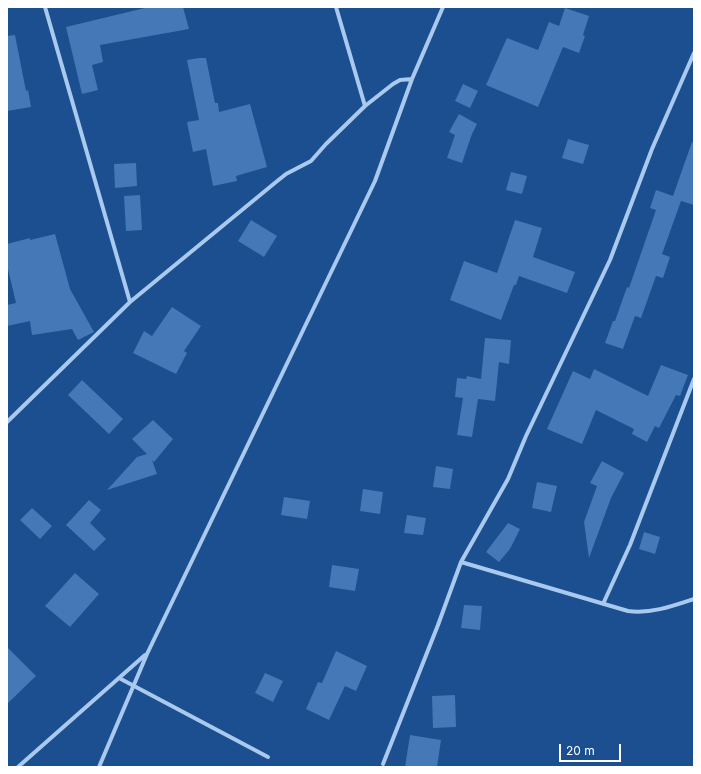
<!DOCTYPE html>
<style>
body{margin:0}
#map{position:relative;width:701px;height:774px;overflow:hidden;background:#1b4f8f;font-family:Inter,sans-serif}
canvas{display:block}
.frame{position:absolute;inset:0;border:8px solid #fff;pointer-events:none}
.scale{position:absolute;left:559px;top:744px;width:62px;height:18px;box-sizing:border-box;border:2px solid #fff;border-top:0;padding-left:5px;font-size:12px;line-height:14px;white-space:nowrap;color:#fff;-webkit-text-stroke:3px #1b4f8f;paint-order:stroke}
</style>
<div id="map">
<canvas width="701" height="774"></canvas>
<div class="frame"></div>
<div class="scale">20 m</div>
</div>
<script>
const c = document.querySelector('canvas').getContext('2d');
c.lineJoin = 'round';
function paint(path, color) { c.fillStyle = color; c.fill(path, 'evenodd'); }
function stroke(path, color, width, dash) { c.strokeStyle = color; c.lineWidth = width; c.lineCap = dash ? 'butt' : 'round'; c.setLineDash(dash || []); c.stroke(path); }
paint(new Path2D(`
 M 149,7 L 183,7 L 189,29 L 100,45 L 103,62 L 92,65 L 98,90 L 82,94 L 66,27 Z
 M 565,8 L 589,16 L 583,35 L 585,36 L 579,53 L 563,47 L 538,107 L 486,85 L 507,38 L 538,50 L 549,22 L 559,26 Z
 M 15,35 L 26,91 L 28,90 L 31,107 L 7,111 L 7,36 Z
 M 199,58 L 206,58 L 215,103 L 218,103 L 219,112 L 250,104 L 267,167 L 236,176 L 237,181 L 213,186 L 206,149 L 193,152 L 187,122 L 199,120 L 187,60 Z
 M 463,84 L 478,91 L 470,108 L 455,101 Z
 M 459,114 L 477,124 L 472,134 L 462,163 L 447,158 L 455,135 L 449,132 Z
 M 568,139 L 589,145 L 583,164 L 562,158 Z
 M 692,142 L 694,143 L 694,205 L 681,201 L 662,254 L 670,257 L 663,278 L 656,276 L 641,318 L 635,316 L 623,349 L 605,343 L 613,321 L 615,321 L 627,287 L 629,288 L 656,210 L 650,208 L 656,190 L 673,196 Z
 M 136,163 L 137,186 L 115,188 L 114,164 Z
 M 511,172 L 527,176 L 522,194 L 506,190 Z
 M 140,195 L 142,230 L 126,231 L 124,196 Z
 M 251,220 L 277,236 L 264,257 L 238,241 Z
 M 515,220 L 542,228 L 533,257 L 575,272 L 567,293 L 519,276 L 516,285 L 514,285 L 501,320 L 450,300 L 464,261 L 497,273 Z
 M 55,234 L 70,289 L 94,332 L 78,340 L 72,329 L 32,335 L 30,321 L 7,326 L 7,305 L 16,303 L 7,265 L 7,244 L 30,238 L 30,240 Z
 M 172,307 L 201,326 L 184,351 L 187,353 L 176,374 L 133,353 L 144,331 L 152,336 Z
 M 485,338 L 511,340 L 509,364 L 499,362 L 495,401 L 478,399 L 472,437 L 457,435 L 463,398 L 455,397 L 457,378 L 466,379 L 467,376 L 481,379 Z
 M 661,365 L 688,375 L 680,396 L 676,395 L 659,428 L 655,426 L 647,442 L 632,434 L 634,429 L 596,410 L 582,444 L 547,429 L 573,371 L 590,379 L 594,369 L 648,396 Z
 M 82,380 L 123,419 L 109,434 L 68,395 Z
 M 153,420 L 173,439 L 154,462 L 152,460 L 157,474 L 107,490 L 137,457 L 147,454 L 132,439 Z
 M 602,461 L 624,473 L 611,498 L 589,558 L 584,522 L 597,486 L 590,483 Z
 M 436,466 L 453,469 L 450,489 L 433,487 Z
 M 537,482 L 557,486 L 551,512 L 532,508 Z
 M 363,489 L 383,492 L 380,514 L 360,511 Z
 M 284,497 L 310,501 L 307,519 L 281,515 Z
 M 89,500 L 101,510 L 90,523 L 106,539 L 94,551 L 66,525 Z
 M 32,508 L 52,526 L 40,539 L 20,520 Z
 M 407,515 L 426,518 L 423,535 L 404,533 Z
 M 508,523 L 520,529 L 510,549 L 499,562 L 486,552 Z
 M 644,532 L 660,537 L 655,554 L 639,549 Z
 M 332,565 L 359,569 L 355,591 L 329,587 Z
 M 75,573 L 99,594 L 70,627 L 45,606 Z
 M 464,605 L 482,606 L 480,630 L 461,628 Z
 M 7,647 L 36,676 L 7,704 Z
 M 336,651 L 367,666 L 356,691 L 345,686 L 329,720 L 306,709 L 318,682 L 322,683 Z
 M 265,673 L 283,681 L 273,702 L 255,693 Z
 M 455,695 L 456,727 L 433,728 L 432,696 Z
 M 410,735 L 441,740 L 437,767 L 405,767 Z`), '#4478b7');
stroke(new Path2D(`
 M 45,7 L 130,302
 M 336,7 L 365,106
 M 7,422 L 130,302 L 276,182 L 286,174 L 311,161 L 326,144 L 365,106 L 393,84 L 400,80 L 412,79
 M 461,562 L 628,611 C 651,614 673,606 694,599
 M 603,604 L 630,545 L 694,379
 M 119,678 L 268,757
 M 383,764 L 438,625 L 461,562 L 508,479 L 526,436 L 610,260 L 652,149 L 694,53
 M 18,767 L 145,655
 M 99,767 L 147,654 L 375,181 L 412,79 L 443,7`), '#a9c9ee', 4);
</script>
